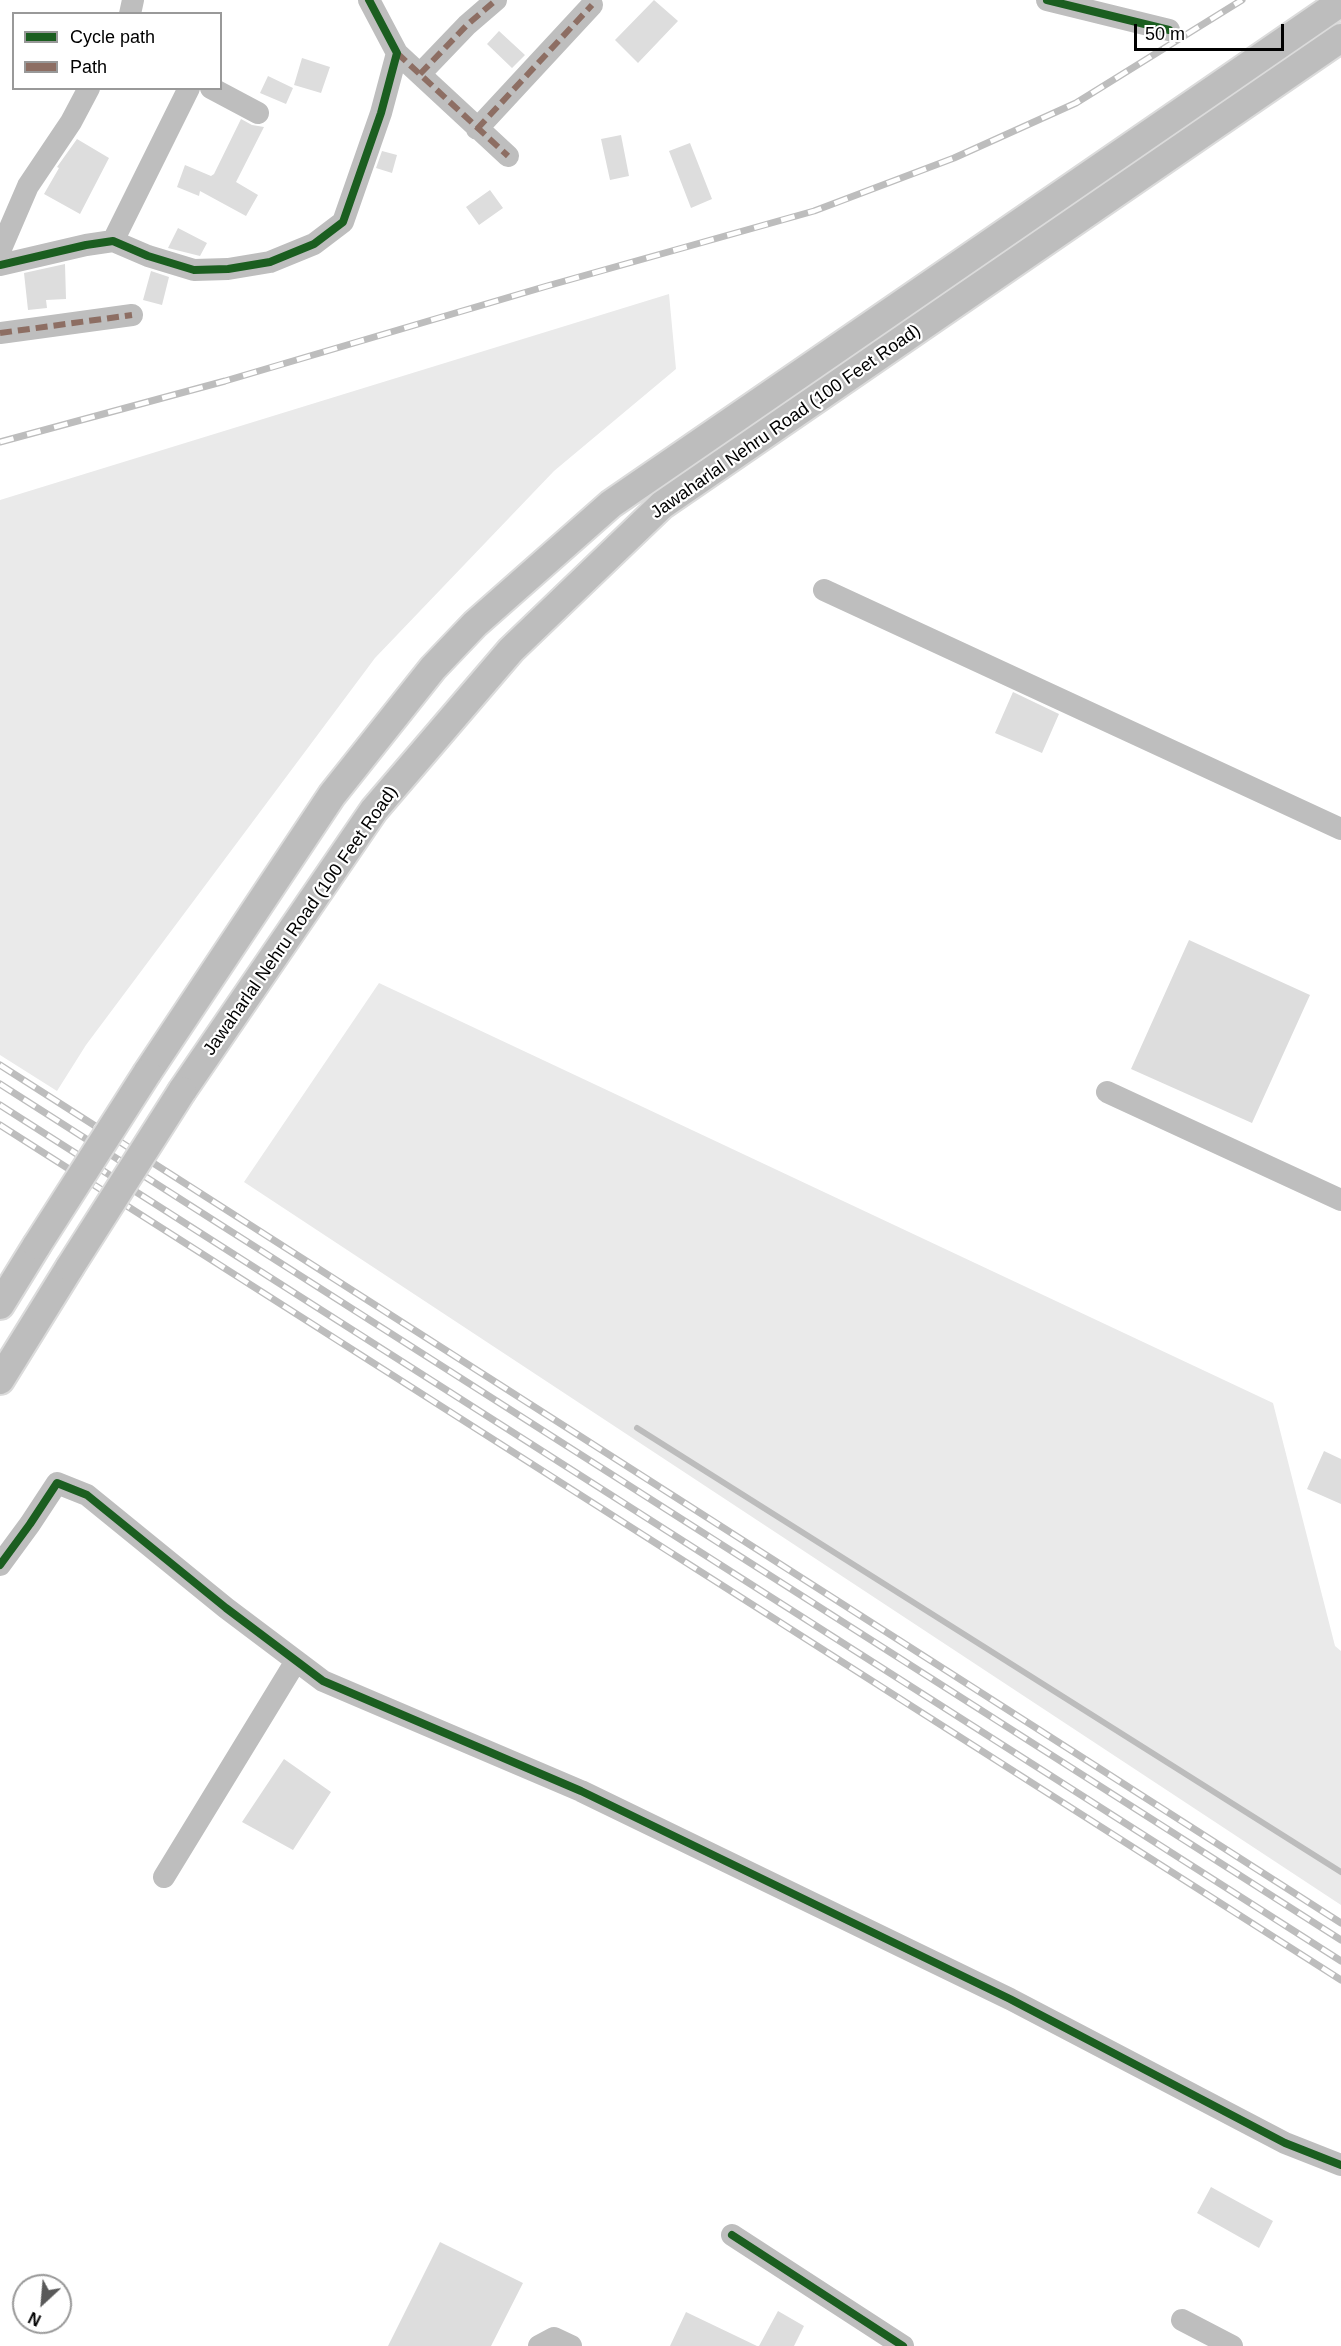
<!DOCTYPE html>
<style>
body{margin:0}
#map{position:relative;width:1341px;height:2346px;overflow:hidden;background:#fff;font-family:Helvetica,sans-serif}
canvas{display:block}
.legend{position:absolute;left:12px;top:12px;width:210px;height:78px;box-sizing:border-box;background:#fff;border:2px solid #999;margin:0;padding:8px 10px;list-style:none;font-size:18px;color:#000}
.legend li{display:flex;align-items:center;gap:12px;height:30px}
.legend b{width:30px;border:2px solid #999}
.north{position:absolute;left:12px;top:2274px;width:60px;height:60px;box-sizing:border-box;background:#fff;border:2px solid #999;border-radius:50%;rotate:206deg;font-size:16px;font-weight:700;line-height:24px;text-align:center;color:#000}
.north::after{content:'';display:block;margin:auto;width:21px;height:27px;background:#595959;clip-path:polygon(50% 0,100% 100%,50% 72%,0 100%)}
.scale{position:absolute;left:1134px;top:24px;width:150px;height:27px;box-sizing:border-box;border:3px solid #000;border-top:0;padding-left:8px;font-size:18px;line-height:21px;white-space:nowrap;color:#000;-webkit-text-stroke:4px #fff;paint-order:stroke}
</style>
<div id="map">
<canvas width="1341" height="2346"></canvas>
<ul class="legend">
<li><b style="height:8px;background:#1b5e20"></b>Cycle path</li>
<li><b style="height:8px;background:#8d6e63"></b>Path</li>
</ul>
<div class="north">N</div>
<div class="scale">50 m</div>
</div>
<script>
const c = document.querySelector('canvas').getContext('2d');
c.lineJoin = 'round';
function paint(path, color) { c.fillStyle = color; c.fill(path, 'evenodd'); }
function stroke(path, color, width, dash) { c.strokeStyle = color; c.lineWidth = width; c.lineCap = dash ? 'butt' : 'round'; c.setLineDash(dash || []); c.stroke(path); }
function write(font, color, halo, rows, align = 'center') {
  c.font = font + ' Helvetica,sans-serif'; c.lineWidth = 4.5; c.setLineDash([]); c.textBaseline = 'middle'; c.strokeStyle = halo; c.fillStyle = color; for (const [text, x, y, turn = 0] of rows) {
    c.save(); c.translate(x, y); c.rotate((+turn || 0) * Math.PI / 180); c.textAlign = isNaN(turn) ? turn : align; if (halo) c.strokeText(text, 0, 0); c.fillText(text, 0, 0); c.restore();
  }
}
paint(new Path2D(`
 M 669,294 L 676,369 L 554,471 L 375,658 L 86,1045 L 57,1091 L 0,1055 L 0,500 Z
 M 379,983 L 1273,1403 L 1335,1646 L 1341,1651 L 1341,1905 L 244,1182 Z`), '#eaeaea');
stroke(new Path2D(`
 M 637,1428 L 1341,1872`), '#bcbcbc', 6);
paint(new Path2D(`
 M 654,0 L 678,21 L 638,63 L 615,40 Z
 M 499,31 L 525,55 L 512,68 L 487,44 Z
 M 302,58 L 330,67 L 321,93 L 294,85 Z
 M 268,76 L 293,88 L 286,104 L 260,93 Z
 M 241,119 L 252,125 L 264,127 L 236,182 L 258,195 L 246,216 L 200,191 L 199,196 L 177,187 L 185,165 L 211,176 L 214,174 Z
 M 621,135 L 629,176 L 610,180 L 601,139 Z
 M 77,139 L 109,158 L 80,214 L 44,194 L 59,168 L 57,167 Z
 M 690,143 L 712,199 L 691,208 L 669,151 Z
 M 382,151 L 397,155 L 392,173 L 376,168 Z
 M 490,190 L 503,208 L 479,225 L 466,207 Z
 M 178,228 L 207,243 L 200,256 L 168,248 Z
 M 65,264 L 66,299 L 46,300 L 47,308 L 28,310 L 24,273 Z
 M 151,271 L 169,277 L 162,305 L 143,300 Z
 M 1013,692 L 1059,714 L 1042,753 L 995,733 Z
 M 1189,940 L 1310,995 L 1252,1123 L 1131,1069 Z
 M 1324,1451 L 1341,1459 L 1341,1504 L 1307,1489 Z
 M 284,1759 L 331,1792 L 293,1850 L 242,1822 Z
 M 1211,2187 L 1273,2221 L 1259,2248 L 1197,2213 Z
 M 440,2242 L 523,2283 L 491,2346 L 388,2346 Z
 M 778,2311 L 804,2326 L 794,2346 L 759,2346 Z
 M 686,2312 L 757,2346 L 670,2346 Z`), '#ddd');
const major = new Path2D(`
 M 147,1073 L 332,795 L 433,668 L 475,624 L 611,504 L 1341,2
 M 182,1091 L 374,810 L 511,650 L 662,505 L 1341,38
 M 0,1305 L 37,1245
 M 0,1380 L 70,1267`);
stroke(major, '#dbdbdb', 32);
stroke(new Path2D(`
 M 1047,0 L 1169,30
 M 130,14 L 133,0
 M 397,53 L 508,156
 M 420,74 L 467,25 L 496,0
 M 211,88 L 258,113
 M 477,129 L 592,5
 M 113,241 L 189,88
 M 0,251 L 28,186 L 71,122 L 89,88
 M 0,265 L 86,245 L 113,241 L 148,256 L 194,270 L 228,269 L 270,262 L 314,244 L 343,222 L 381,113 L 397,53 L 369,0
 M 0,333 L 132,315
 M 824,590 L 1341,829
 M 1107,1092 L 1341,1200
 M 0,1565 L 30,1524 L 57,1483 L 87,1495 L 226,1608 L 323,1681 L 581,1791 L 1010,1999 L 1285,2143 L 1341,2165
 M 164,1877 L 296,1661
 M 732,2235 L 903,2346
 M 1182,2320 L 1232,2346
 M 539,2346 L 554,2338 L 571,2346`), '#bebebe', 22);
stroke(major, '#bdbdbd', 28);
const rail = new Path2D(`
 M 0,442 L 225,381 L 547,286 L 814,211 L 954,158 L 1076,103 L 1242,0
 M 0,1065 L 1341,1923
 M 0,1084 L 1341,1940
 M 0,1105 L 1341,1961
 M 0,1125 L 1341,1980`);
stroke(rail, '#bdbdbd', 7);
stroke(rail, '#fff', 4.5, [14]);
const majorBridge = new Path2D(`
 M 37,1245 L 147,1073
 M 70,1267 L 182,1091`);
stroke(majorBridge, '#dbdbdb', 32, []);
stroke(majorBridge, '#bdbdbd', 28);
stroke(new Path2D(`
 M 397,53 L 508,156
 M 420,74 L 467,25 L 496,0
 M 477,129 L 592,5
 M 0,333 L 132,315`), '#8d6e63', 6, [12, 6]);
stroke(new Path2D(`
 M 1047,0 L 1169,30
 M 0,265 L 86,245 L 113,241 L 148,256 L 194,270 L 228,269 L 270,262 L 314,244 L 343,222 L 381,113 L 397,53 L 369,0
 M 0,1565 L 30,1524 L 57,1483 L 87,1495 L 226,1608 L 323,1681 L 581,1791 L 1010,1999 L 1285,2143 L 1341,2165
 M 732,2235 L 903,2346`), '#1b5e20', 8);
write('18px', '#000', '#fff', [
 ["Jawaharlal Nehru Road (100 Feet Road)",786,422,-35],
 ["Jawaharlal Nehru Road (100 Feet Road)",301,921,-55]
]);
</script>
